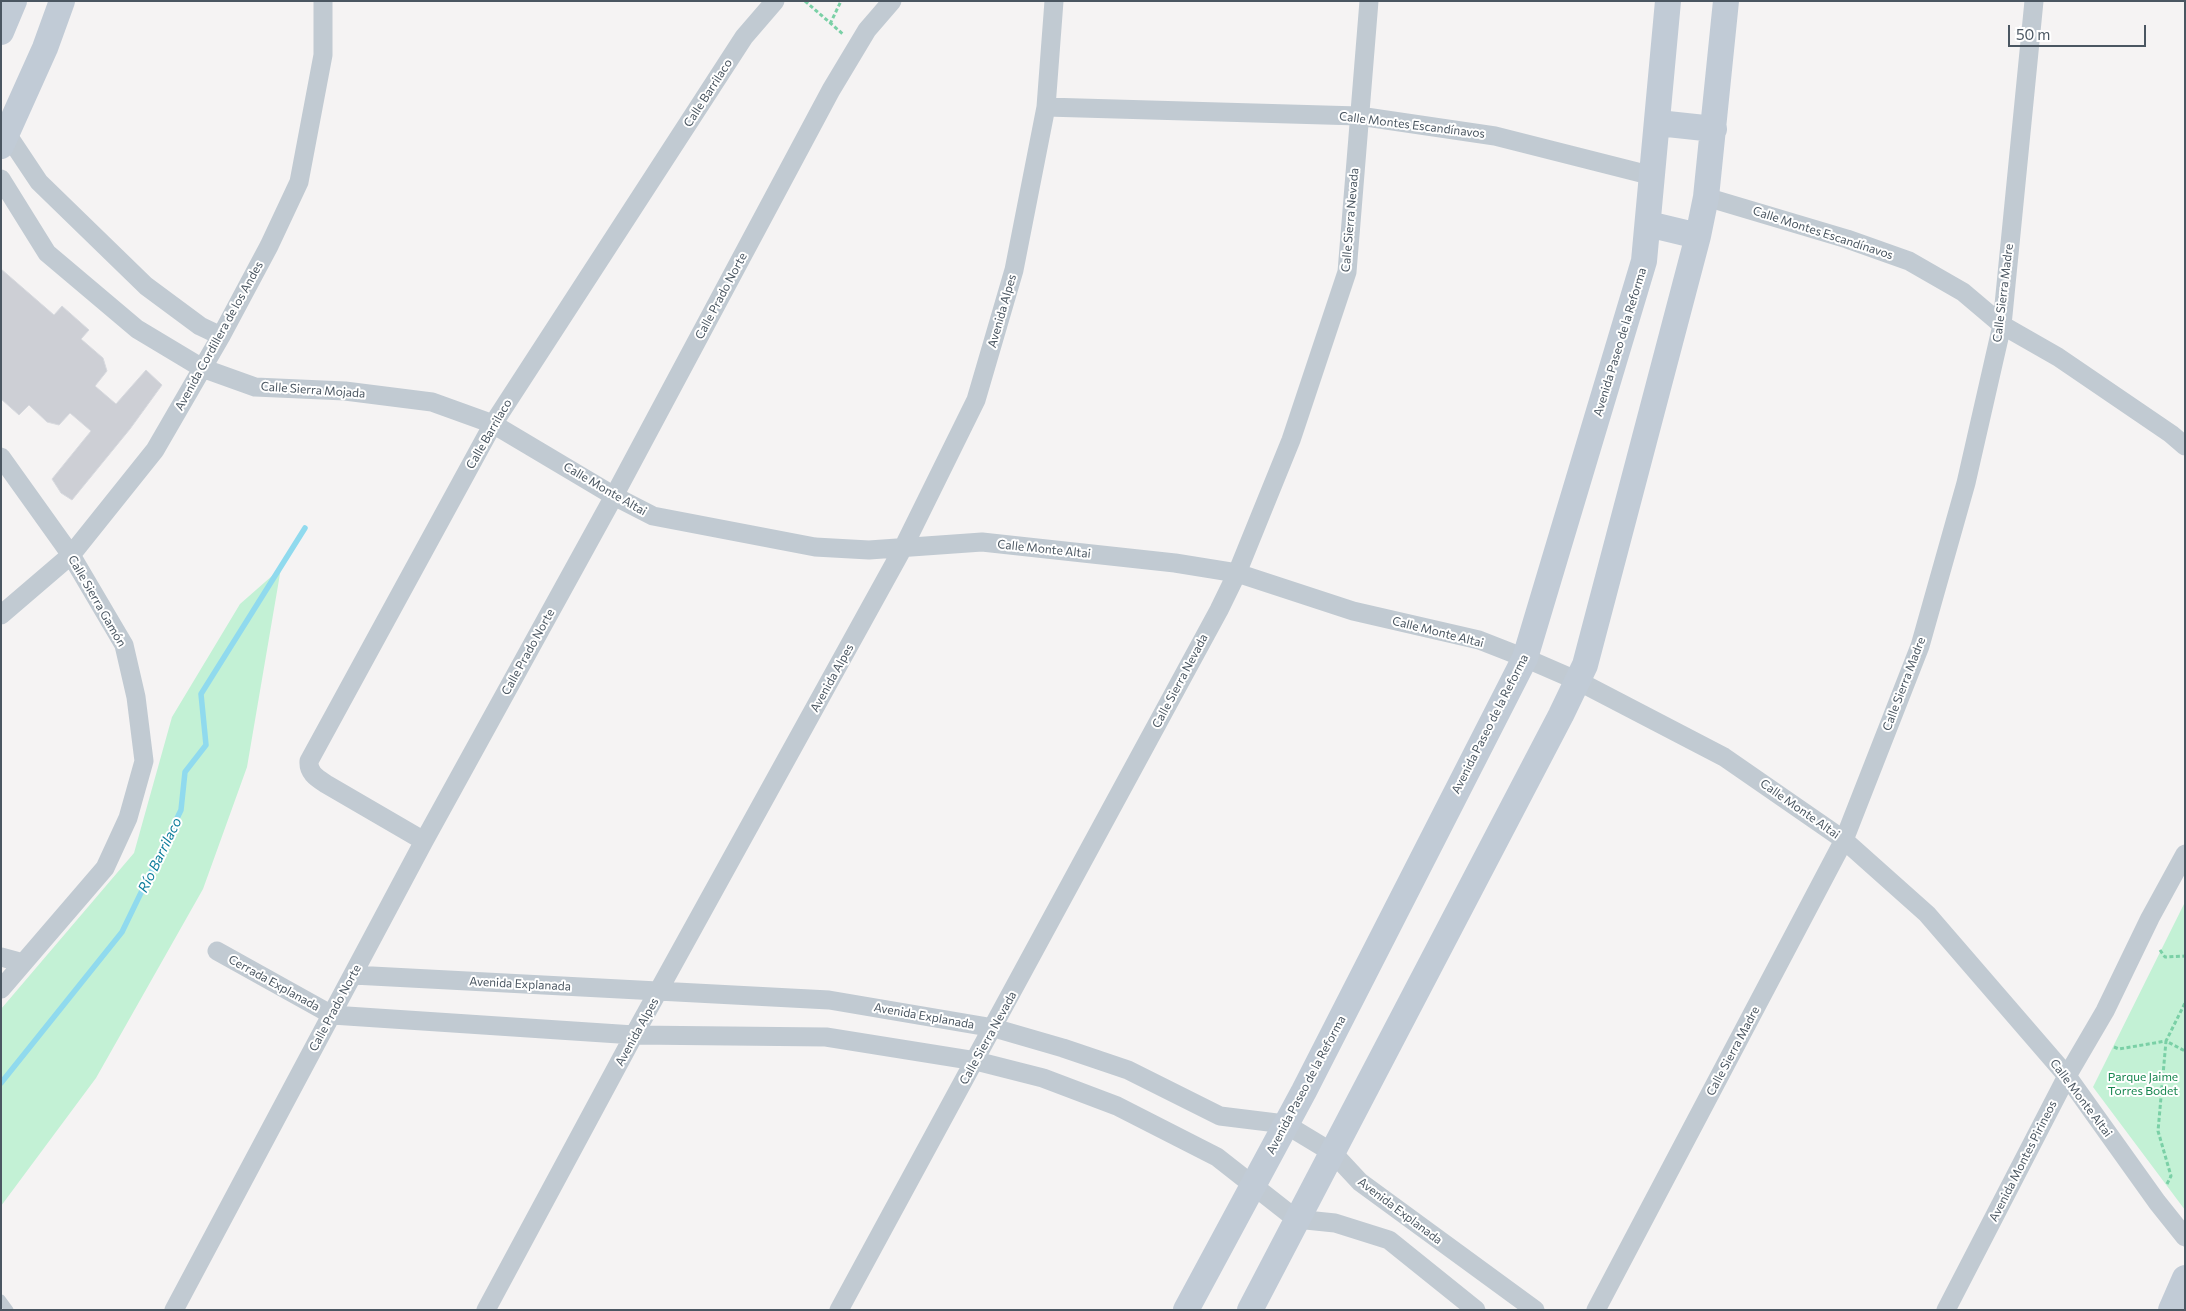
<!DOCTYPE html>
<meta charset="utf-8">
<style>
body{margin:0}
#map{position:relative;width:2186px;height:1311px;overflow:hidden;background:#f5f3f3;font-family:Commissioner,sans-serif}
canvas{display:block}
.frame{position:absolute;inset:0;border:2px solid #4a5661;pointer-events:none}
.scale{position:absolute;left:2008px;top:25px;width:138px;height:22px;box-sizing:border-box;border:2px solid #4a5661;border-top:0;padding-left:6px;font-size:15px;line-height:18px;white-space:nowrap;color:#4a5661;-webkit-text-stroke:4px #fff;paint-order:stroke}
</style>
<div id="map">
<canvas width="2186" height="1311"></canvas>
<div class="frame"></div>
<div class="scale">50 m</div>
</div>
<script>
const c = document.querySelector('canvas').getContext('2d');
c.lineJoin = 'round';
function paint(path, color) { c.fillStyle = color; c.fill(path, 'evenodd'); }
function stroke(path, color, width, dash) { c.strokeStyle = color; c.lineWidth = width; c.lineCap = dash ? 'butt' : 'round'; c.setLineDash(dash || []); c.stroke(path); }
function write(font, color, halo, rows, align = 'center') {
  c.font = font + ' Commissioner,sans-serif'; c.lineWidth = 4; c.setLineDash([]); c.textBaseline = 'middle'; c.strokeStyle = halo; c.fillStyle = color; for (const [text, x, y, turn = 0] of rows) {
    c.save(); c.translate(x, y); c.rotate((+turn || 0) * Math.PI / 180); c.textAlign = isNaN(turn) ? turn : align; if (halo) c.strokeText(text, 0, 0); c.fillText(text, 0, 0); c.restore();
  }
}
paint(new Path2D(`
 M 281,568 L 247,767 L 203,889 L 96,1078 L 1,1206 L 1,1009 L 134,853 L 172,717 L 240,604 Z
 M 2185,902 L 2185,1210 L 2093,1087 Z`), '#c3f1d5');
stroke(new Path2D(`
 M 1,1083 L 122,932 L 181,810 L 185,772 L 206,745 L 201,694 L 305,528`), '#90daee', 5.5);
const building = new Path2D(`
 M 1,269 L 54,315 L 62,306 L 89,330 L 81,339 L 103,358 L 107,371 L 95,386 L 116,404 L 146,370 L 162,385 L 130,429 L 72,500 L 61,493 L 52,479 L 91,431 L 70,413 L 59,425 L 47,422 L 29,405 L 19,415 L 1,399 Z`);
paint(building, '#cdcfd5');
stroke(building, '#d7d9de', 1);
stroke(new Path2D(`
 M 805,1 L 844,35
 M 830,24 L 841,1
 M 2160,950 L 2165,957 L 2185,956
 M 2114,1047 L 2119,1049 L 2166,1041 L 2185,1003
 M 2167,1184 L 2171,1176 L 2158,1131 L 2166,1041 L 2185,1051`), '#7ad0a6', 3, [4, 2.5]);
stroke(new Path2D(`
 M 1,1299 L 9,1310`), '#c1cad2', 9);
stroke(new Path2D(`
 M 1046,107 L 1359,116 L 1495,136 L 1653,176
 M 1,125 L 39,182 L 146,286 L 200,326 L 221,336
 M 1,179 L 47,253 L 137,329 L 202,368 L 255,387 L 345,391 L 432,402 L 493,424 L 614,496 L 653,516 L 815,547 L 869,550 L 982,542 L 1175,563 L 1237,573 L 1353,611 L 1479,640 L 1525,658 L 1578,681 L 1724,757 L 1844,840 L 1927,914 L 2067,1076 L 2157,1202 L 2185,1237
 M 1706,197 L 1847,239 L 1909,261 L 1963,292 L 2002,325 L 2058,357 L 2171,434 L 2185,446
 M 1,457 L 71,555 L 124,645 L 136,697 L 144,761 L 128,818 L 105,868 L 1,989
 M 1,615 L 71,555 L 155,450 L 221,336 L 269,246 L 299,182 L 323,55 L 323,1
 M 424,841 L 326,784 C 317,778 308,773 309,761 L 493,424 L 744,37 L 775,1
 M 217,951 L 332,1015 L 634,1035 L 826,1037 L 976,1061 L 1043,1078 L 1117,1106 L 1217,1157 L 1296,1219 L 1335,1223 L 1389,1240 L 1476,1310
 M 1,957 L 23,963
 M 353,975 L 829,1000 L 994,1028 L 1063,1048 L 1128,1070 L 1220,1116 L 1285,1124 L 1333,1153 L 1360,1182 L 1535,1310
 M 174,1310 L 424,841 L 614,496 L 831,90 L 867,30 L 892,1
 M 486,1310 L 634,1035 L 903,548 L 976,400 L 1014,270 L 1046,107 L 1054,1
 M 839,1310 L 1219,610 L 1237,573 L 1291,440 L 1347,272 L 1369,1
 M 1596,1310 L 1844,840 L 1920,646 L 1966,483 L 2002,325 L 2034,1
 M 1946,1310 L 2067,1076 L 2105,1011 L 2150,918 L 2185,854`), '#c1cad2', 19);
stroke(new Path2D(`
 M 1,32 L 14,1
 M 1658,123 L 1714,129
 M 1,146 L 45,48 L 62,1
 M 1648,224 L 1698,236
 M 1186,1310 L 1304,1091 L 1525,658 L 1644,261 L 1668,1
 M 1250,1310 C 1354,1112 1458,914 1561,715 L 1585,665 L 1698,236 L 1706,197 L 1726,1
 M 2171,1310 L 2185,1278`), '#c1cbd6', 26);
write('12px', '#4a5661', '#fff', [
 ["Calle Barrilaco",708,93,-57],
 ["Calle Montes Escandínavos",1412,125,7],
 ["Calle Sierra Nevada",1350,220,-85],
 ["Calle Montes Escandínavos",1823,233,18],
 ["Calle Sierra Madre",2003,293,-83],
 ["Calle Prado Norte",721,296,-62],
 ["Avenida Alpes",1002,311,-74],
 ["Avenida Cordillera de los Andes",219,336,-61],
 ["Avenida Paseo de la Reforma",1620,342,-73],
 ["Calle Sierra Mojada",313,390,4],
 ["Calle Barrilaco",489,434,-60],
 ["Calle Monte Altai",605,489,30],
 ["Calle Monte Altai",1044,549,6],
 ["Calle Sierra Gamón",97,601,60],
 ["Calle Monte Altai",1438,632,14],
 ["Calle Prado Norte",528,652,-61],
 ["Avenida Alpes",832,678,-61],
 ["Calle Sierra Nevada",1180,681,-62],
 ["Calle Sierra Madre",1904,684,-69],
 ["Avenida Paseo de la Reforma",1490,724,-63],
 ["Calle Monte Altai",1800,809,35],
 ["Cerrada Explanada",274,983,29],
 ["Avenida Explanada",520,984,3],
 ["Calle Prado Norte",335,1008,-62],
 ["Avenida Explanada",924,1016,10],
 ["Avenida Alpes",637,1032,-61],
 ["Calle Sierra Nevada",988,1038,-61],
 ["Calle Sierra Madre",1733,1051,-62],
 ["Avenida Paseo de la Reforma",1306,1085,-62],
 ["Calle Monte Altai",2081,1098,53],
 ["Avenida Montes Pirineos",2023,1161,-63],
 ["Avenida Explanada",1400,1211,37]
]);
write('12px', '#17864f', '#fff', [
 ["Parque Jaime",2143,1077],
 ["Torres Bodet",2143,1091]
]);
write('italic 14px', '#0c7c9b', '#fff', [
 ["Río Barrilaco",160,855,-64]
]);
</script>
